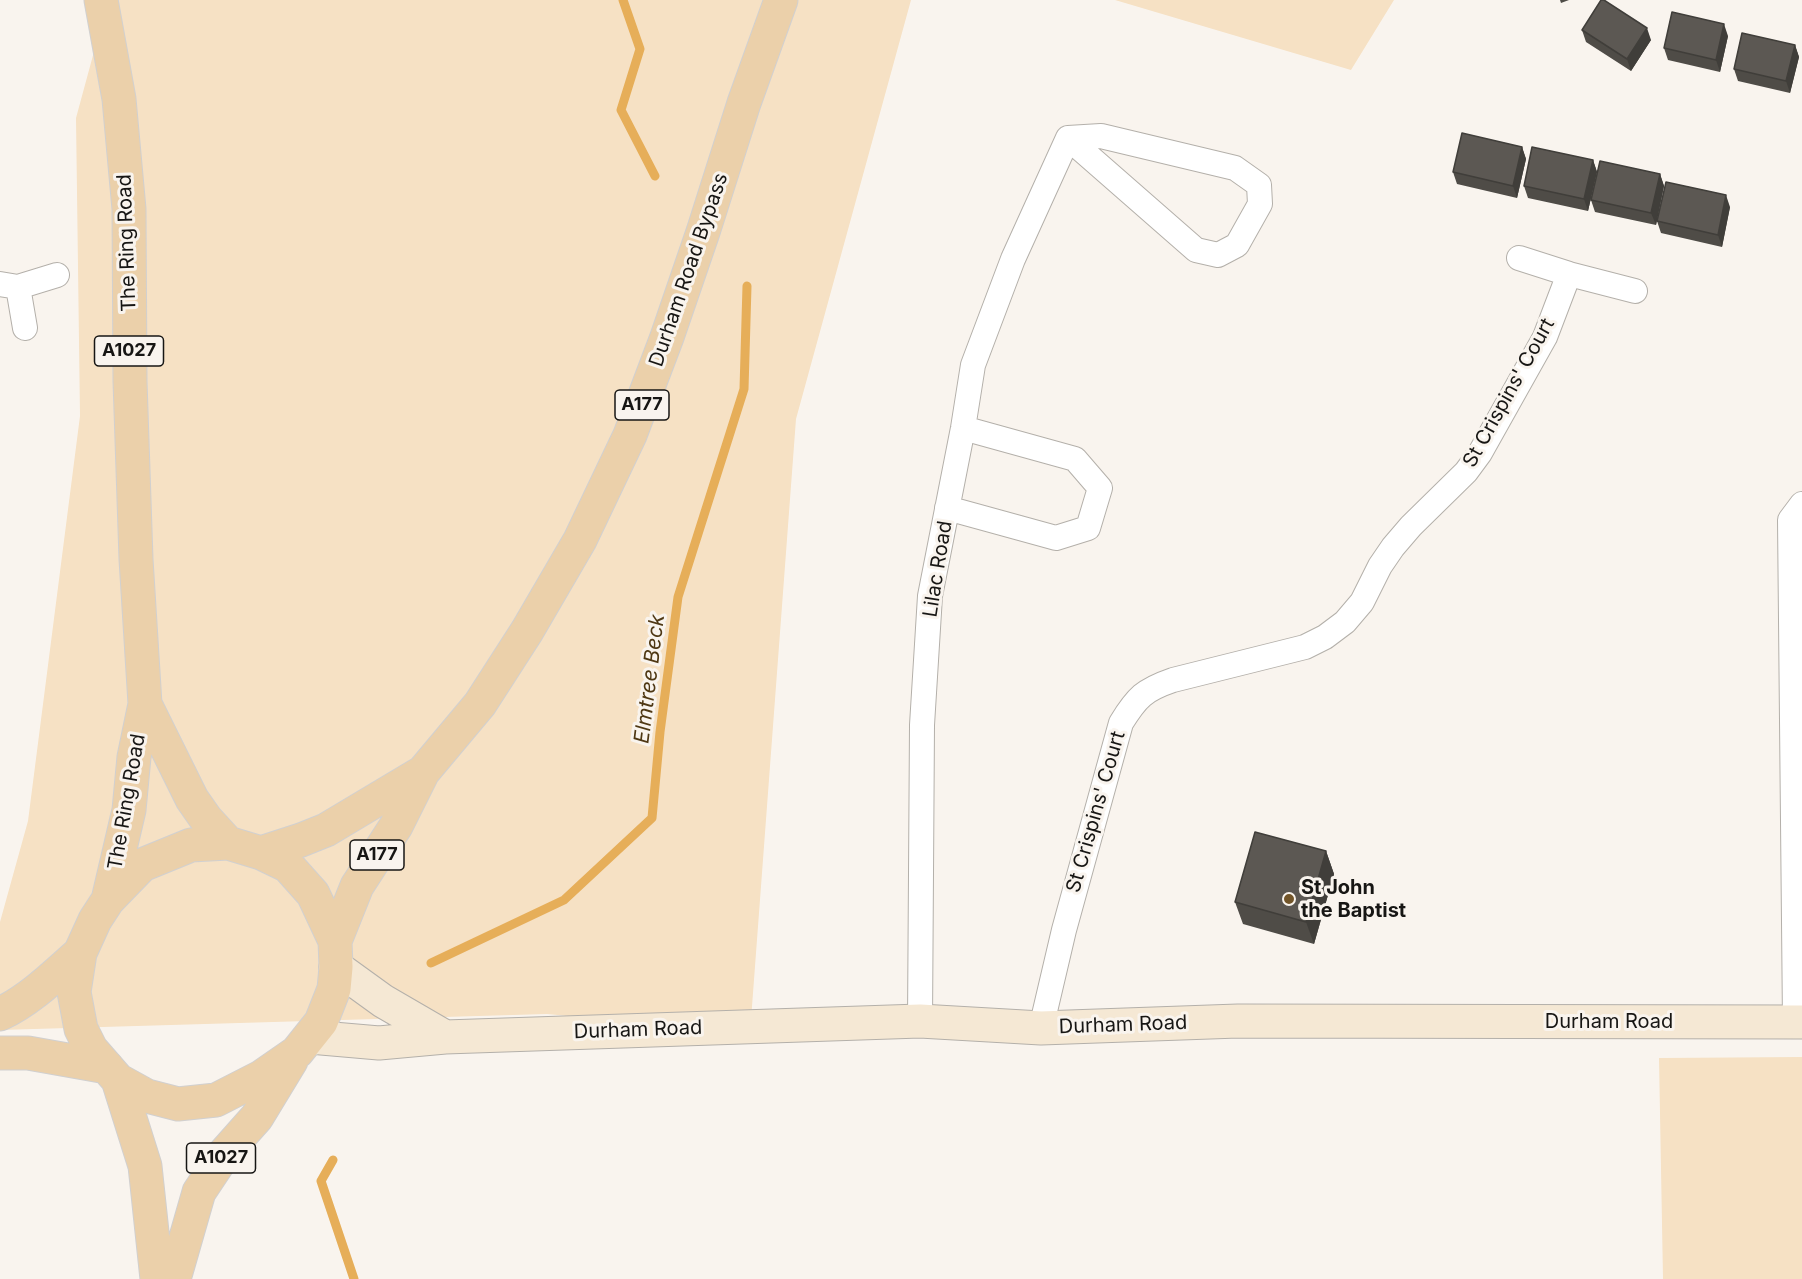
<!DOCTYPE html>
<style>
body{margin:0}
canvas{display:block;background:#f9f4ee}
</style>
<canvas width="1802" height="1279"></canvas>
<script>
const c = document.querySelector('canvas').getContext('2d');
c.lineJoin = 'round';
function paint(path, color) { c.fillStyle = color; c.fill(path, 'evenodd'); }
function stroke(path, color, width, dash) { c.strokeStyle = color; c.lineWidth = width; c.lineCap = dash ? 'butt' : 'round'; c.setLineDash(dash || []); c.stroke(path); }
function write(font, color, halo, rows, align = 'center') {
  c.font = font + ' Inter,sans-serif'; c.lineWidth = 6; c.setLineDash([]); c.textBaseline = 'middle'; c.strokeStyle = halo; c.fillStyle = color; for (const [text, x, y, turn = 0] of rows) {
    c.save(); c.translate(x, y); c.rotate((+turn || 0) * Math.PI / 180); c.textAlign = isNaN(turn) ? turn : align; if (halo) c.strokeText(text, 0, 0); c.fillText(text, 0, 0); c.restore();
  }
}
paint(new Path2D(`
 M 108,0 L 911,0 L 796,419 L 750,1033 L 547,1014 L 0,1030 L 0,922 L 28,821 L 80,416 L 76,118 Z
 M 1115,0 L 1394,0 L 1351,70 Z
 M 1802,1057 L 1802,1279 L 1663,1279 L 1659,1058 Z`), '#f6e1c4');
stroke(new Path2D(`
 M 623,0 L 640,49 L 621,110 L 655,176
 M 431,963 L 564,900 L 652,818 L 660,732 L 678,597 L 744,389 L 747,286
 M 333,1160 L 321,1181 L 354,1279`), '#e6ae59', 9);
const street = new Path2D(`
 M 1101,136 L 1235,168 L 1259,185 L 1260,204 L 1237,245 L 1218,255 L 1196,250 L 1068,138 Z
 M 1519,258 L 1569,274 L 1635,291
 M 0,284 L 18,287 L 57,275
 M 18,287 L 25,328
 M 947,508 L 1056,538 L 1088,528 L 1100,488 L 1075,459 L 963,428
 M 920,1021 L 922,725 L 930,596 L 963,428 L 973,365 L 1013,259 L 1068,138
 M 1795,1022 L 1790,520 L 1802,504
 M 1041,1028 L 1064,930 L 1121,723 C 1137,697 1144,690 1173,680 L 1305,647 L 1325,637 L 1345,622 L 1362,602 L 1380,566 L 1393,547 L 1411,526 L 1466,472 L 1480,453 L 1545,337 L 1569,274`);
const secondary = new Path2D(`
 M 336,967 L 383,1001 L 445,1037
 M 310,1037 L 379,1043 L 445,1037 L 920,1021 L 1041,1028 L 1238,1021 L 1802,1022`);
const primary = new Path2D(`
 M 101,0 L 119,99 L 129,209 L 130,381 L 136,559 L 145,704 L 134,757 L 129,810 L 108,900
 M 145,704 L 192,799 L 206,819 L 228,843
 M 228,843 L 261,853 L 288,866 L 313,894 L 335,941 L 336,967 L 334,989 L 321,1022 L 297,1052 L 261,1077 L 216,1100 L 178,1104 L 147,1096 L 118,1080 L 91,1049 L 81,1029 L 74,992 L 80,953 L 95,920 L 108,900 L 142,865 L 191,845 Z
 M 261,853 L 301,840 L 326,830 L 423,772
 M 335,941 L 357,886 L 396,826 L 423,772 L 480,704 L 527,631 L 580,540 L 630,435 L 667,337 L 703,232 L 744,103 L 781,0
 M 0,1014 C 30,1000 55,975 80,953
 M 0,1053 L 28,1053 L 107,1067
 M 118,1080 L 145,1166 L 157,1279
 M 174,1279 L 199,1192 L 225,1153 L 257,1117 L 291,1061`);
stroke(street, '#b4b0aa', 26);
stroke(secondary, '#b4b0aa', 35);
stroke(primary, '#d1d0d0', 35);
stroke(street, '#fff', 24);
stroke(secondary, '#f5e8d4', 33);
stroke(primary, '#ebd0aa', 33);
paint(new Path2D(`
 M 1560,0 L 1569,0 L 1561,3 Z
 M 1582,30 L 1651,40 L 1631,71 L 1586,42 Z
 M 1728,36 L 1720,72 L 1668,60 L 1664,48 Z
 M 1795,45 L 1799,57 L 1790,93 L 1738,81 L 1734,69 Z
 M 1522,147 L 1526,159 L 1517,198 L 1457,184 L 1453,172 Z
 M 1593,160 L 1597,172 L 1588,211 L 1528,198 L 1524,186 Z
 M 1660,174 L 1664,186 L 1656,225 L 1595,212 L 1591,200 Z
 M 1730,207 L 1722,247 L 1661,233 L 1657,221 Z
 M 1326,851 L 1334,874 L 1314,944 L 1243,924 L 1235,902 Z`), '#4f4c47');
paint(new Path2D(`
 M 1724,24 L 1728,36 L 1720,72 L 1716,60 Z
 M 1647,28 L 1651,40 L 1631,71 L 1627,59 Z
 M 1795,45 L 1799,57 L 1790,93 L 1786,81 Z
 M 1522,147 L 1526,159 L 1517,198 L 1513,186 Z
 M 1593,160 L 1597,172 L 1588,211 L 1584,199 Z
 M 1660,174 L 1664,186 L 1656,225 L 1651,213 Z
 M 1726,195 L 1730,207 L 1722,247 L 1718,235 Z
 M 1326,851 L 1334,874 L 1314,944 L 1306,922 Z`), '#403e3a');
const building = new Path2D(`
 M 1601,0 L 1604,0 L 1647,28 L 1627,59 L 1582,30 Z
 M 1672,12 L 1724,24 L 1716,60 L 1664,48 Z
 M 1742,33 L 1795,45 L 1786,81 L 1734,69 Z
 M 1462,133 L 1522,147 L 1513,186 L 1453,172 Z
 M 1532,147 L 1593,160 L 1584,199 L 1524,186 Z
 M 1600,161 L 1660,174 L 1651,213 L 1591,200 Z
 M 1666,182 L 1726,195 L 1718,235 L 1657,221 Z
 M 1255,832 L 1326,851 L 1306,922 L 1235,902 Z`);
paint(building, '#5c5853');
stroke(building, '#403e3a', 1.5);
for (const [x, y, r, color] of [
 [1289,899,6,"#725529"]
]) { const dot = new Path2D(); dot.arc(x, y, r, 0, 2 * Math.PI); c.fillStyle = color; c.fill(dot); stroke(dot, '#f9f4ee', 2); }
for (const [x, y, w] of [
 [129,351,69],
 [642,405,54],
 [377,855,54],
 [221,1158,69]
]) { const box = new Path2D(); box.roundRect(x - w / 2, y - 15, w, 30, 4.5); c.fillStyle = '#f9f4ee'; c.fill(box); stroke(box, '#171614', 1.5); }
write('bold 18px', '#171614', null, [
 ["A1027",129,351],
 ["A177",642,405],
 ["A177",377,855],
 ["A1027",221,1158]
]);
write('20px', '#171614', '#f9f4ee', [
 ["The Ring Road",127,243,-92],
 ["Durham Road Bypass",689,270,-71],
 ["St Crispins' Court",1509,393,-61],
 ["Lilac Road",938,569,-81],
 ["The Ring Road",127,802,-80],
 ["St Crispins' Court",1096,812,-74],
 ["Durham Road",1609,1022],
 ["Durham Road",1123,1025,-2],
 ["Durham Road",638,1030,-2]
]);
write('bold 20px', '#171614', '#f9f4ee', [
 ["St John",1301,888],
 ["the Baptist",1301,911]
], 'left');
write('italic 21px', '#4f3814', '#f9f4ee', [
 ["Elmtree Beck",650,679,-83]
]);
</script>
